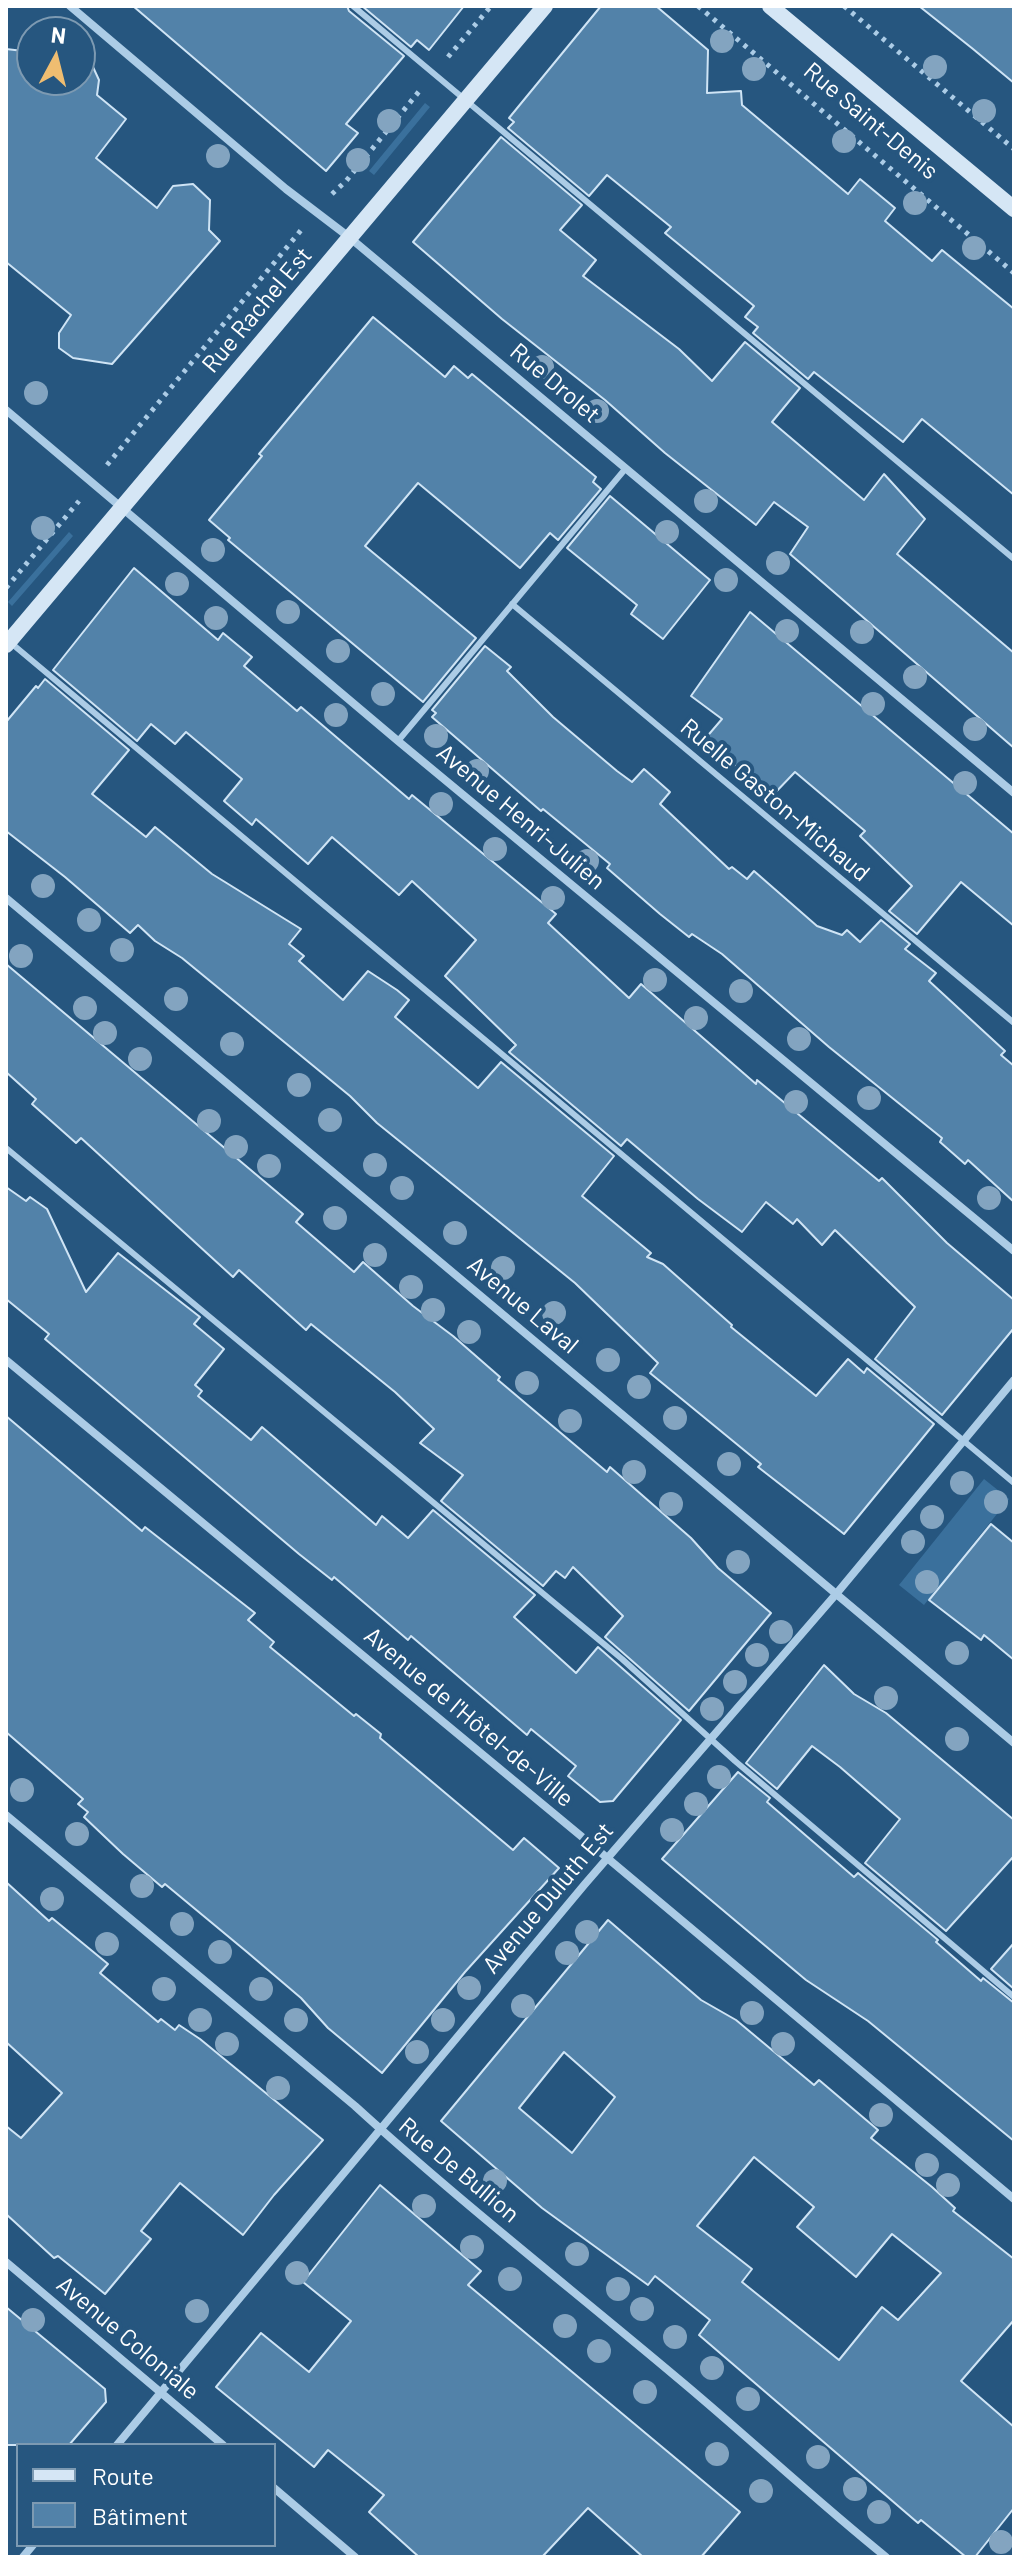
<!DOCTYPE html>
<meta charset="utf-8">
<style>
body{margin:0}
#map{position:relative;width:1020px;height:2563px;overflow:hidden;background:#26567f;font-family:Barlow,sans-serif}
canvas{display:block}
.frame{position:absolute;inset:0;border:8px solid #fff;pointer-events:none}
.legend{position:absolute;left:16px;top:2443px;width:260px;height:104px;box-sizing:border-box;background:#26567f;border:2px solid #7d9ab2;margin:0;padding:10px 14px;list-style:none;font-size:24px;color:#fff}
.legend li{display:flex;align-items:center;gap:16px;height:40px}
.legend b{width:40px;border:2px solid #7d9ab2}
.north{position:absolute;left:16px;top:16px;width:80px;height:80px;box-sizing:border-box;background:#26567f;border:2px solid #7d9ab2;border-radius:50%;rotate:7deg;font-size:22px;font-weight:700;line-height:32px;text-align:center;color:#fff}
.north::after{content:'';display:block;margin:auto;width:28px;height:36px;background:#efbd71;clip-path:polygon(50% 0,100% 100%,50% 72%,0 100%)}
</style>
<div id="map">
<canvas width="1020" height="2563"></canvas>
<div class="frame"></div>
<ul class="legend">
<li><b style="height:10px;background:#d5e6f5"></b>Route</li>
<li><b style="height:22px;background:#5282a9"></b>Bâtiment</li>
</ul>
<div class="north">N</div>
</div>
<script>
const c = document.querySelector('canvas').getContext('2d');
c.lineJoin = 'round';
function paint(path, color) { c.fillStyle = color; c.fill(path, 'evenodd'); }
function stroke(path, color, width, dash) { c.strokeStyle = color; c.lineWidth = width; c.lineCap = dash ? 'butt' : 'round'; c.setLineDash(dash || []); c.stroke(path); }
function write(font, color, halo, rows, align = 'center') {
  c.font = font + ' Barlow,sans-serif'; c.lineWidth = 8; c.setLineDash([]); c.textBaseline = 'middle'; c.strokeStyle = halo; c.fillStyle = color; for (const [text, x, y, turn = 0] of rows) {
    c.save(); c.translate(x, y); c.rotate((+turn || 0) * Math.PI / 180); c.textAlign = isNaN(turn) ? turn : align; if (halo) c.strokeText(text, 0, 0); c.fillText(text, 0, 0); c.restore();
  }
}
paint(new Path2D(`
 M 425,103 L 430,107 L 374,175 L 369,171 Z
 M 69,532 L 73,536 L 12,606 L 8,602 Z
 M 984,1479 L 1009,1499 L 924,1605 L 899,1585 Z`), '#3a709c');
const building = new Path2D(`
 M 133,6 L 347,6 L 349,11 L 404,56 L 346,124 L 358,133 L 326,171 Z
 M 362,6 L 464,6 L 429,50 L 417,40 L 411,47 Z
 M 601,6 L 656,6 L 708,50 L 707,93 L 741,91 L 742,105 L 848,194 L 860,179 L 895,208 L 885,221 L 932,261 L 942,250 L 1014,309 L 1014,495 L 922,419 L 903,442 L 814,372 L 808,379 L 753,333 L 758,327 L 745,317 L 754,306 L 665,233 L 671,227 L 607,175 L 589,196 L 508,128 L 514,122 L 509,118 Z
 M 919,6 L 1014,6 L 1014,83 L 973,49 Z
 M 6,49 L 32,52 L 32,80 L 80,80 L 80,58 L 93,67 L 99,80 L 97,95 L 126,119 L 96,158 L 157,208 L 173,186 L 193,184 L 210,200 L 209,230 L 220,241 L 112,364 L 73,358 L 59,348 L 59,333 L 71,315 L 6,262 Z
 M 501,137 L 582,205 L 560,230 L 596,260 L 583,276 L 679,349 L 712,381 L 745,342 L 800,388 L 772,422 L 864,500 L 884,474 L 925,519 L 897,554 L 1014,653 L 1014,748 L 790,554 L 808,527 L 774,502 L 756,525 L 665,453 L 605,400 L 502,319 L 413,242 Z
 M 373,317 L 445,377 L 454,366 L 468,378 L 472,374 L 596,477 L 593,482 L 601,489 L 558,540 L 550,533 L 520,568 L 418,483 L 365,546 L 476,638 L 423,702 L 228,540 L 230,538 L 209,520 L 262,456 L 259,454 Z
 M 610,496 L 710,580 L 663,639 L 631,614 L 637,605 L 567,548 Z
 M 134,568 L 218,640 L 223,633 L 252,657 L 244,666 L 297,711 L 301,707 L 409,799 L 412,795 L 556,914 L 548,923 L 629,998 L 641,984 L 756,1084 L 757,1080 L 879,1181 L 882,1178 L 947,1243 L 1014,1300 L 1014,1328 L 942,1415 L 875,1359 L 915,1307 L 835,1230 L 822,1245 L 797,1219 L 793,1224 L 766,1202 L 742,1232 L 698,1199 L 627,1139 L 621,1146 L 509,1052 L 516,1045 L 445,976 L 476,940 L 412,881 L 399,895 L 332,837 L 308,864 L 256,819 L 252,825 L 224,801 L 242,779 L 186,732 L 175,744 L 151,724 L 137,741 L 53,670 Z
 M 750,612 L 1014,834 L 1014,926 L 961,882 L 917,934 L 889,911 L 912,886 L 860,836 L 865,831 L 795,772 L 772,796 L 704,740 L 722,719 L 691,696 Z
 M 485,646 L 511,667 L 507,671 L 553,717 L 617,771 L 632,782 L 644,769 L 670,792 L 660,804 L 729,869 L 732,867 L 747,879 L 754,871 L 817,926 L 842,935 L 847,930 L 860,942 L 881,920 L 910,944 L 905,949 L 936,973 L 929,981 L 1005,1051 L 1001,1055 L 1014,1066 L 1014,1202 L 968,1160 L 965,1164 L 940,1142 L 942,1138 L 829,1047 L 722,954 L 692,934 L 689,937 L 660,914 L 607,868 L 610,864 L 543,809 L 541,811 L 432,717 L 436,713 L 432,710 Z
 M 45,679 L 129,750 L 92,794 L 146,837 L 155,827 L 212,874 L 301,929 L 289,944 L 304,956 L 299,961 L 343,1000 L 368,971 L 397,990 L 409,1000 L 395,1017 L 478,1088 L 501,1062 L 614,1156 L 582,1196 L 651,1253 L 647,1257 L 663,1264 L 732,1325 L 731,1327 L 816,1396 L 848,1359 L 864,1373 L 867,1368 L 934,1424 L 844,1534 L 758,1467 L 761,1464 L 650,1373 L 658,1363 L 575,1283 L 377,1123 L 350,1096 L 182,958 L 155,941 L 138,925 L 130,933 L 65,877 L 6,831 L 6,722 L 36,686 L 38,688 Z
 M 6,964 L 303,1214 L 296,1222 L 354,1272 L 363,1262 L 413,1306 L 453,1336 L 500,1377 L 498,1380 L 607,1472 L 610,1467 L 691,1538 L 718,1568 L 771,1613 L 689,1711 L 605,1637 L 623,1616 L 573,1567 L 565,1578 L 556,1571 L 543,1586 L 441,1501 L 463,1475 L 420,1443 L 434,1429 L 395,1392 L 311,1324 L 306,1330 L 239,1270 L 233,1277 L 81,1138 L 76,1143 L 32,1104 L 36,1099 L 6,1072 Z
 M 6,1187 L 26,1201 L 30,1197 L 47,1209 L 86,1292 L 118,1253 L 200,1317 L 194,1324 L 224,1349 L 195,1385 L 202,1391 L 198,1396 L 251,1440 L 262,1427 L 376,1525 L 382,1516 L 408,1538 L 433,1510 L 535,1595 L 514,1617 L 576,1673 L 598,1647 L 681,1720 L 613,1801 L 600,1802 L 568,1776 L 576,1766 L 531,1729 L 527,1735 L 411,1636 L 408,1640 L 334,1577 L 332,1580 L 299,1554 L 45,1339 L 49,1334 L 6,1299 Z
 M 6,1416 L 142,1531 L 145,1527 L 255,1613 L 248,1620 L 274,1642 L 270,1647 L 354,1716 L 356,1714 L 381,1734 L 380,1738 L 513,1850 L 524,1838 L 559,1868 L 465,1972 L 382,2073 L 328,2028 L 301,1998 L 247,1952 L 165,1884 L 162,1887 L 123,1854 L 84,1817 L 88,1812 L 78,1804 L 83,1799 L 6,1732 Z
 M 991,1524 L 1014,1543 L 1014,1660 L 984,1635 L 981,1640 L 929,1600 Z
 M 824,1665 L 854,1694 L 886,1713 L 1014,1820 L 1014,1856 L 946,1931 L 865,1863 L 900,1819 L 840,1767 L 812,1746 L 777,1789 L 746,1763 Z
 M 738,1772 L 770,1798 L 767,1802 L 854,1877 L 858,1873 L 938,1940 L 936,1942 L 981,1981 L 983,1978 L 1014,2003 L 1014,2141 L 868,2021 L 806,1980 L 662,1859 Z
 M 6,1882 L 49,1921 L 52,1918 L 108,1964 L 100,1973 L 158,2022 L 161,2019 L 175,2030 L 179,2025 L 200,2039 L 323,2140 L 274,2195 L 243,2235 L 180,2183 L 141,2231 L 151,2239 L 105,2294 L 58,2256 L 54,2258 L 6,2214 L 6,2126 L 21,2138 L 62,2093 L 6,2042 Z
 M 608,1920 L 701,2000 L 736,2020 L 814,2085 L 819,2080 L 878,2130 L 871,2138 L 932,2187 L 955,2208 L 953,2211 L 1014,2259 L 1014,2320 L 961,2381 L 1014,2427 L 1014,2508 L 975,2557 L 966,2557 L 921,2520 L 918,2523 L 699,2335 L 710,2320 L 655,2276 L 648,2285 L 542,2208 L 441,2121 ZM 564,2052 L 615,2097 L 572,2153 L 519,2108 ZM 754,2157 L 814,2207 L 797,2227 L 856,2277 L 892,2234 L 941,2273 L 898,2320 L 882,2307 L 839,2360 L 742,2282 L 752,2269 L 697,2226 Z
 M 1014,1943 L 1014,1989 L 991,1969 Z
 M 380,2185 L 481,2271 L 468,2285 L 740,2512 L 701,2557 L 643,2557 L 588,2508 L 542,2557 L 419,2557 L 369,2512 L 384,2495 L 328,2450 L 314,2467 L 216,2387 L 261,2333 L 309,2372 L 351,2321 L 303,2282 Z
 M 6,2307 L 105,2389 L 106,2402 L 69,2445 L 6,2445 Z`);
paint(building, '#5282a9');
stroke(building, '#cfe4f5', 2);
stroke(new Path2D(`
 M 698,6 L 1014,273
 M 844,6 L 1014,149
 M 448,57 L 491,6
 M 332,194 L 346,181 L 421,89
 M 107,465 L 302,229
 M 6,588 L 79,501`), '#accce6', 5, [4, 6]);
stroke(new Path2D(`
 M 353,6 L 1014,559
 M 512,604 L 1014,1023
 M 11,643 L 1014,1483
 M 398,741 L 626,468
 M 6,1148 L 622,1659 L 735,1761 L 1014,1997`), '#accce6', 6);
stroke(new Path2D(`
 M 70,6 L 286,189 L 349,237 L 1014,793
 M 6,410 L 398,741 L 1014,1251
 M 6,898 L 1014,1743
 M 6,1360 L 587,1841 L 1014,2199
 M 6,1815 L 355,2106 C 458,2200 568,2286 675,2376 C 746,2435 814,2499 886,2557
 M 6,2262 L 223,2445
 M 117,2445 L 585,1884 L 837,1593 L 1014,1380
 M 274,2488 L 355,2557
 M 23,2557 L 33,2545`), '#accce6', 8);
stroke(new Path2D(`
 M 770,6 L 1014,209
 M 6,645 L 545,6`), '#d5e6f5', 16);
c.fillStyle = '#83a4c0';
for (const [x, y] of [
 [722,41],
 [935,67],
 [754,69],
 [984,111],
 [389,121],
 [844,141],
 [218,156],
 [358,160],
 [915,203],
 [974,248],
 [542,367],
 [36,393],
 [597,411],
 [706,501],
 [43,528],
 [667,532],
 [213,550],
 [778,563],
 [726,580],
 [177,584],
 [288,612],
 [216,618],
 [787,631],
 [862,632],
 [338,651],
 [915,677],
 [383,694],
 [873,704],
 [336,715],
 [975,729],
 [436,736],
 [477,771],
 [965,783],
 [441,804],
 [495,849],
 [587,861],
 [43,886],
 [553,898],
 [89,920],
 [122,950],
 [21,956],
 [655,980],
 [741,991],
 [176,999],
 [85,1008],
 [696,1018],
 [105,1033],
 [799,1039],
 [232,1044],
 [140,1059],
 [299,1085],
 [869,1098],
 [796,1102],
 [330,1120],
 [209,1121],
 [236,1147],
 [375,1165],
 [269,1166],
 [402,1188],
 [989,1198],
 [335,1218],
 [455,1233],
 [375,1255],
 [503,1268],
 [411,1287],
 [433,1310],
 [554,1313],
 [469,1332],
 [608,1360],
 [527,1383],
 [639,1387],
 [675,1418],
 [570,1421],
 [729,1464],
 [634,1472],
 [962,1483],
 [996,1502],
 [671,1504],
 [932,1517],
 [913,1542],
 [738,1562],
 [927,1582],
 [781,1632],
 [957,1653],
 [757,1655],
 [735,1682],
 [886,1698],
 [712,1709],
 [957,1739],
 [719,1777],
 [22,1790],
 [696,1804],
 [672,1830],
 [77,1834],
 [142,1886],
 [52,1899],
 [182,1924],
 [587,1932],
 [107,1944],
 [220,1952],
 [567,1953],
 [469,1988],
 [164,1989],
 [261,1989],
 [523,2006],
 [752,2013],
 [200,2020],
 [296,2020],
 [443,2020],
 [227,2044],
 [783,2044],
 [417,2052],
 [278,2088],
 [881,2115],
 [927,2165],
 [495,2181],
 [948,2185],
 [424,2206],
 [472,2247],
 [577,2254],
 [297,2273],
 [510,2279],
 [618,2289],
 [642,2309],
 [197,2311],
 [33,2320],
 [565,2326],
 [675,2337],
 [599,2351],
 [712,2368],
 [645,2392],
 [748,2399],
 [717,2454],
 [818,2457],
 [855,2489],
 [761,2491],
 [879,2512],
 [1001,2542]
]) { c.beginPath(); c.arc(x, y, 12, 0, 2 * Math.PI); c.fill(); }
write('24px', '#fff', '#26567f', [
 ["Rue Saint-Denis",871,121,40],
 ["Rue Rachel Est",257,310,-50],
 ["Rue Drolet",555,383,40],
 ["Ruelle Gaston-Michaud",775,800,40],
 ["Avenue Henri-Julien",521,817,40],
 ["Avenue Laval",523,1305,40],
 ["Avenue de l'Hôtel-de-Ville",469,1717,40],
 ["Avenue Duluth Est",548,1898,-50],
 ["Rue De Bullion",459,2170,40],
 ["Avenue Coloniale",128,2338,40]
]);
</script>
